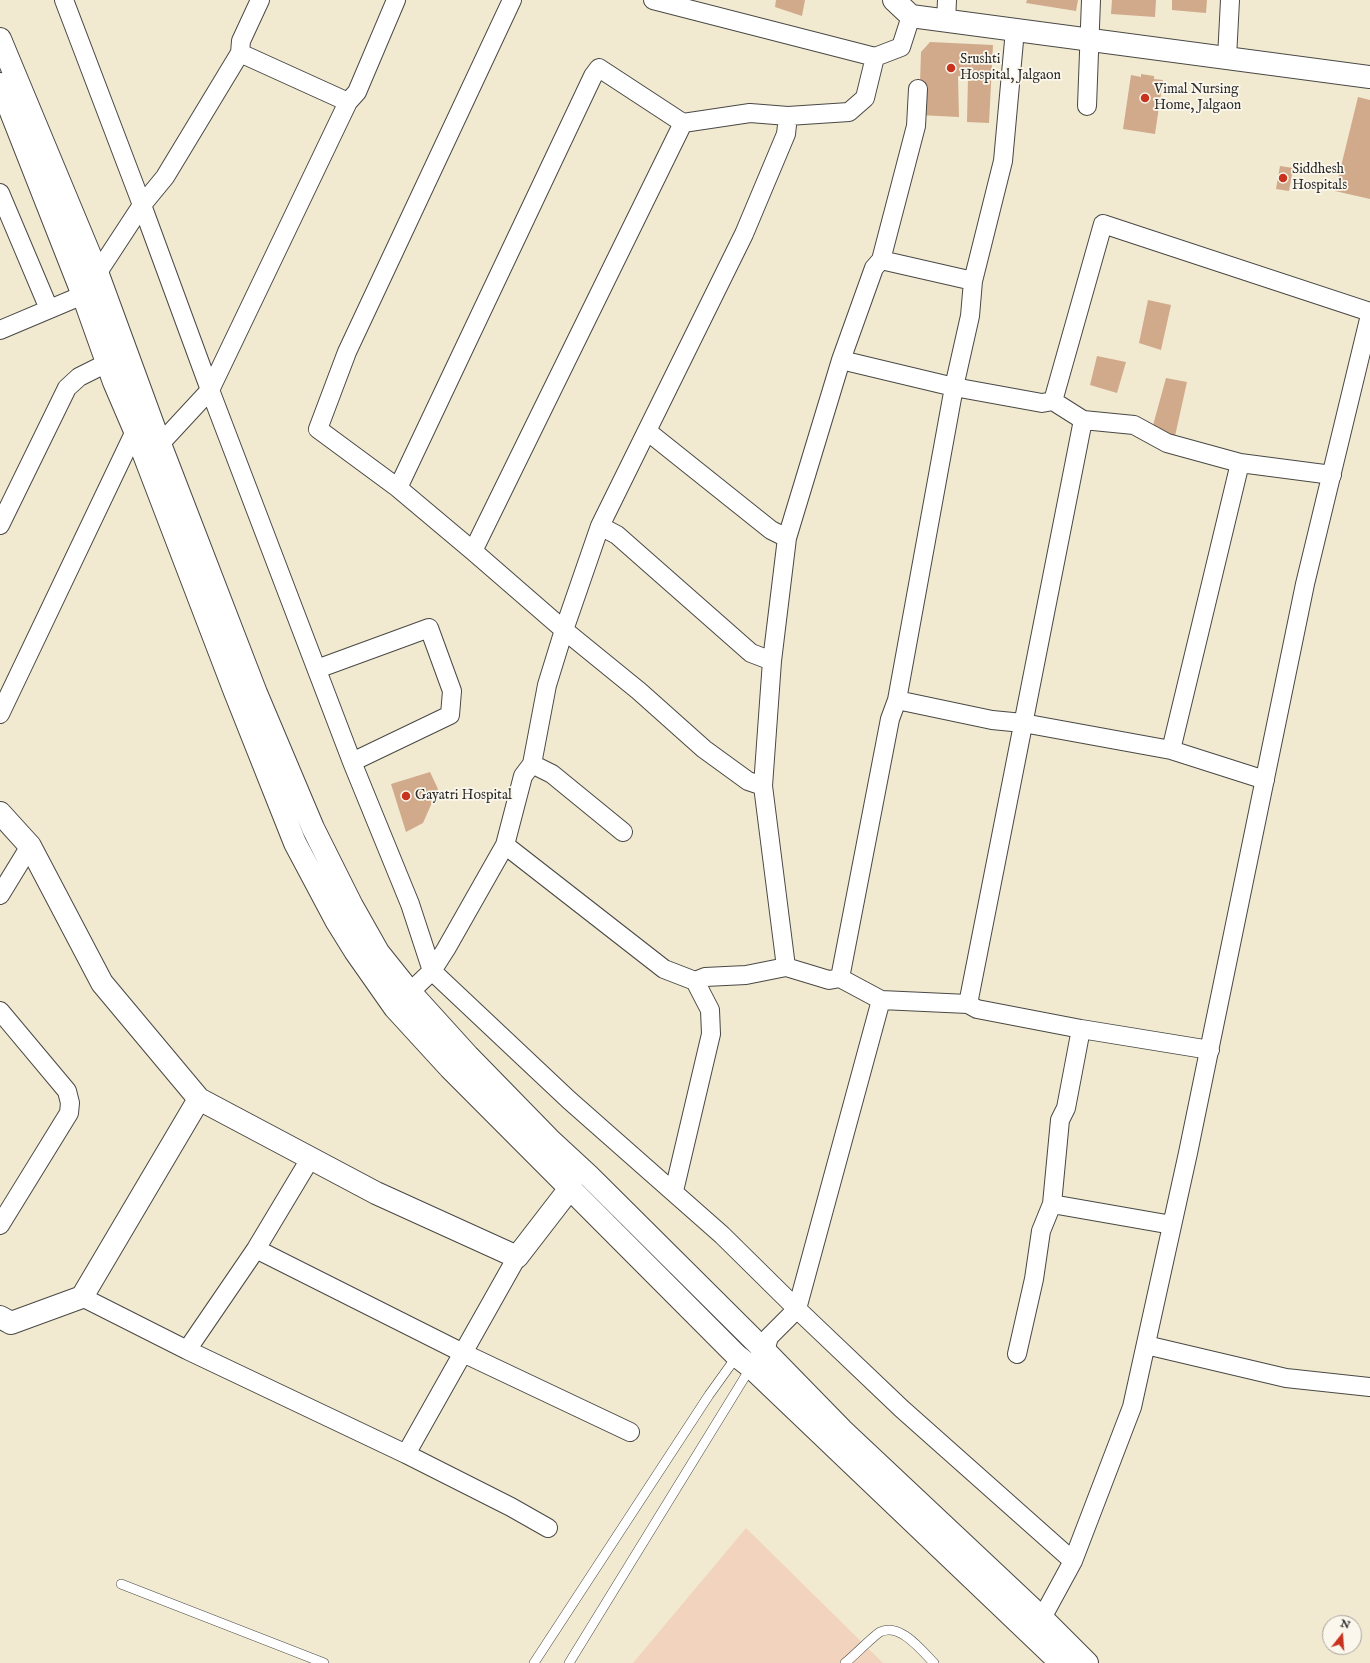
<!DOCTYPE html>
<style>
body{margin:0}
#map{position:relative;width:1370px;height:1663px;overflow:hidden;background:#f1ead1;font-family:"IM FELL English",serif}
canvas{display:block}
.north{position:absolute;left:1322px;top:1615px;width:40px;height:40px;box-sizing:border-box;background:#fbf7ec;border:1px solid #a8a59f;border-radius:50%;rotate:17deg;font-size:11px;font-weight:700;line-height:16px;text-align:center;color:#2b2b2b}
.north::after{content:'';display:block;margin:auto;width:14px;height:18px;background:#c8321e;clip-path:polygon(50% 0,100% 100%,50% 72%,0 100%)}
</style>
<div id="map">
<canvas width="1370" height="1663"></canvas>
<div class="north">N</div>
</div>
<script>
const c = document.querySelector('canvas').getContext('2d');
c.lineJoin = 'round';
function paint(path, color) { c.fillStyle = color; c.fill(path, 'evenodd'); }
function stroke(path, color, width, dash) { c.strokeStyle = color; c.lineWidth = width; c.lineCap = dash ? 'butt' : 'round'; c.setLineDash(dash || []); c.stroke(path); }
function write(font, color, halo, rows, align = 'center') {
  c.font = font + ' "IM FELL English",serif'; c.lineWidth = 3.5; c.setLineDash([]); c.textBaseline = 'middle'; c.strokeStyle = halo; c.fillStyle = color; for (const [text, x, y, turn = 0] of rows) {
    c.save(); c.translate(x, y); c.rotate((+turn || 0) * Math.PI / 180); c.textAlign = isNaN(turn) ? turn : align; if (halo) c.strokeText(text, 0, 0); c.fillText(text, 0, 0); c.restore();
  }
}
paint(new Path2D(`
 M 746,1528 L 883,1663 L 633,1663 Z`), '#f2d4be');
paint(new Path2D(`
 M 776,0 L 805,0 L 802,16 L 775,7 Z
 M 1027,0 L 1078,0 L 1076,11 L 1026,3 Z
 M 1112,0 L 1156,0 L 1155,17 L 1111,14 Z
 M 1172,0 L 1207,0 L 1206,13 L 1172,10 Z
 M 930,42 L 993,45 L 989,123 L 967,122 L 968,77 L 958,76 L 959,117 L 919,115 L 921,52 Z
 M 1141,74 L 1154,76 L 1154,79 L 1163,80 L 1155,134 L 1123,129 L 1131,75 L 1141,77 Z
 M 1358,97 L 1370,100 L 1370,199 L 1335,191 Z
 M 1280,166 L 1293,168 L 1289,191 L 1276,189 Z
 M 1148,300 L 1171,305 L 1161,350 L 1139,343 Z
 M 1097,356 L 1126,362 L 1117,393 L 1090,385 Z
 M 1166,378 L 1187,382 L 1175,436 L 1152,429 Z
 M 430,772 L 438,789 L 423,823 L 406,832 L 391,784 Z`), '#d0aa8a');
const lane = new Path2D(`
 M 121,1584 L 324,1663
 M 534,1663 L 709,1395 L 737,1356
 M 569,1663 L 751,1367
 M 845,1663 C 854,1656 872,1637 880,1632 C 900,1622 922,1651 934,1663`);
const street = new Path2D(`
 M 64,0 L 142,205 L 165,177 L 240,53 L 241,41 L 260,0
 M 396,0 L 357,92 L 348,102 L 210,390 L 352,762 L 410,904 L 432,971 L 569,1100 L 722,1235 L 797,1309 L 902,1409 L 1073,1561
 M 512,0 L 347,352 L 318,429 L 398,488 L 473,551 L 564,630 L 639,691 L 704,749 L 748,781 L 763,786
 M 653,0 L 875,57
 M 946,21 L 947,0
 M 240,53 L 348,102
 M 1227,58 L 1230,0
 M 1087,106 L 1091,0
 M 0,193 L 49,309
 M 142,205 L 210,390 L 160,444
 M 881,260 L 973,281
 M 0,330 L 83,295 L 142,205
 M 841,360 L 954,387 L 1042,403 L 1053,401 L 1083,420 L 1134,425 L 1167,443 L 1240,463 L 1332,475
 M 1053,401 L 1103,224 L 1370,312
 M 647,431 L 771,530 L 787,538
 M 398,488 L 593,76 L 599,68 L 683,123 L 750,113 L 788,116 L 849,112 L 865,98 L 875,57 L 901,47 L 911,16
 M 0,525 L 67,388 L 79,377 L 107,363
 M 600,526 L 617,535 L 751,653 L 772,661
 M 473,551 L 683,123
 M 317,669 L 429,628 L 452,691 L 450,715 L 352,762
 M 897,700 L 992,720 L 1023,723 L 1171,750 L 1265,780
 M 0,714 L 135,431
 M 1171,750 L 1240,463
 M 532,764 L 552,774 L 623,832
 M 505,845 L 664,969 L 695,981 L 710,1010 L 711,1034 L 674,1191
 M 0,895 L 30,846
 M 786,967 L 763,786 L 772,661 L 787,538 L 841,360 L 874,268 L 881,260 L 916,126 L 918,89
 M 840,978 L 890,719 L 897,700 L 954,387 L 970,316 L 973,281 L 1003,161 L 1015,30
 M 695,981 L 705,977 L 746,975 L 786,967 L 829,980 L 840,978 L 881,1000 L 968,1004 L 977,1009 L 1081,1029 L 1210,1050
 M 410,992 L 432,971 L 446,949 L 505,845 L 523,776 L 532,764 L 547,685 L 564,630 L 600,526 L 744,234 L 786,134 L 788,116
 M 968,1004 L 1083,420
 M 0,1011 L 67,1091 L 70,1103 L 69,1113 L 0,1225
 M 1052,1204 L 1172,1225
 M 256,1249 L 463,1353 L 630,1432
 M 82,1297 L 187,1350 L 406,1454 L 517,1257
 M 1146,1345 L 1286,1378 L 1370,1387
 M 187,1350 L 256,1249 L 310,1159
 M 1017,1354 L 1034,1279 L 1041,1231 L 1052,1204 L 1060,1120 L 1066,1108 L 1081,1029
 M 758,1359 L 765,1351 L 769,1337 L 797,1309 L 881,1000
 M 406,1454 L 511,1507 L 548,1528
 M 1042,1618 L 1073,1561 L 1132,1407 L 1188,1153 L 1305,584 L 1370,315`);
const secondary = new Path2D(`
 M 894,0 L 911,16 L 1370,77
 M 0,813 L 30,846 L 102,983 L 199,1099 L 376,1193 L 517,1257 L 571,1187
 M 0,1317 L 11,1323 L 82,1297 L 199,1099`);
const highway = new Path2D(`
 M 0,39 L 97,272 L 160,444 L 256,693 L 313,828 L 352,906 L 378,952 L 410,992 L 468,1056 L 549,1139 L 588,1175 L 765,1351 L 842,1430 L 1042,1618 L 1087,1663
 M 0,84 L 83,295 L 114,382 L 135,431 L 235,692 L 295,843 L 337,922 L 355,951 L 395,1008 L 450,1068 L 737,1356 L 751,1367 L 1061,1663`);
stroke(lane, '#494844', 10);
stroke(street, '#494844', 20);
stroke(secondary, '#494844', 24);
stroke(highway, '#494844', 24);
stroke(lane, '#fff', 9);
stroke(street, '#fff', 18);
stroke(secondary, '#fff', 22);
stroke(highway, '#fff', 22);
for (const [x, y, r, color] of [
 [951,68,5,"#c8321e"],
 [1145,98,5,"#c8321e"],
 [1283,178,5,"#c8321e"],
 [406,796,5,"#c8321e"]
]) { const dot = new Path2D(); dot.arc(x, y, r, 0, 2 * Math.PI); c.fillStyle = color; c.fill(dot); stroke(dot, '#fbf7ec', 1.5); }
write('14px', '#2b2b2b', '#fbf7ec', [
 ["Srushti",960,60],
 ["Hospital, Jalgaon",960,76],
 ["Vimal Nursing",1154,90],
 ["Home, Jalgaon",1154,106],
 ["Siddhesh",1292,170],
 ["Hospitals",1292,186],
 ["Gayatri Hospital",415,796]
], 'left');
</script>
